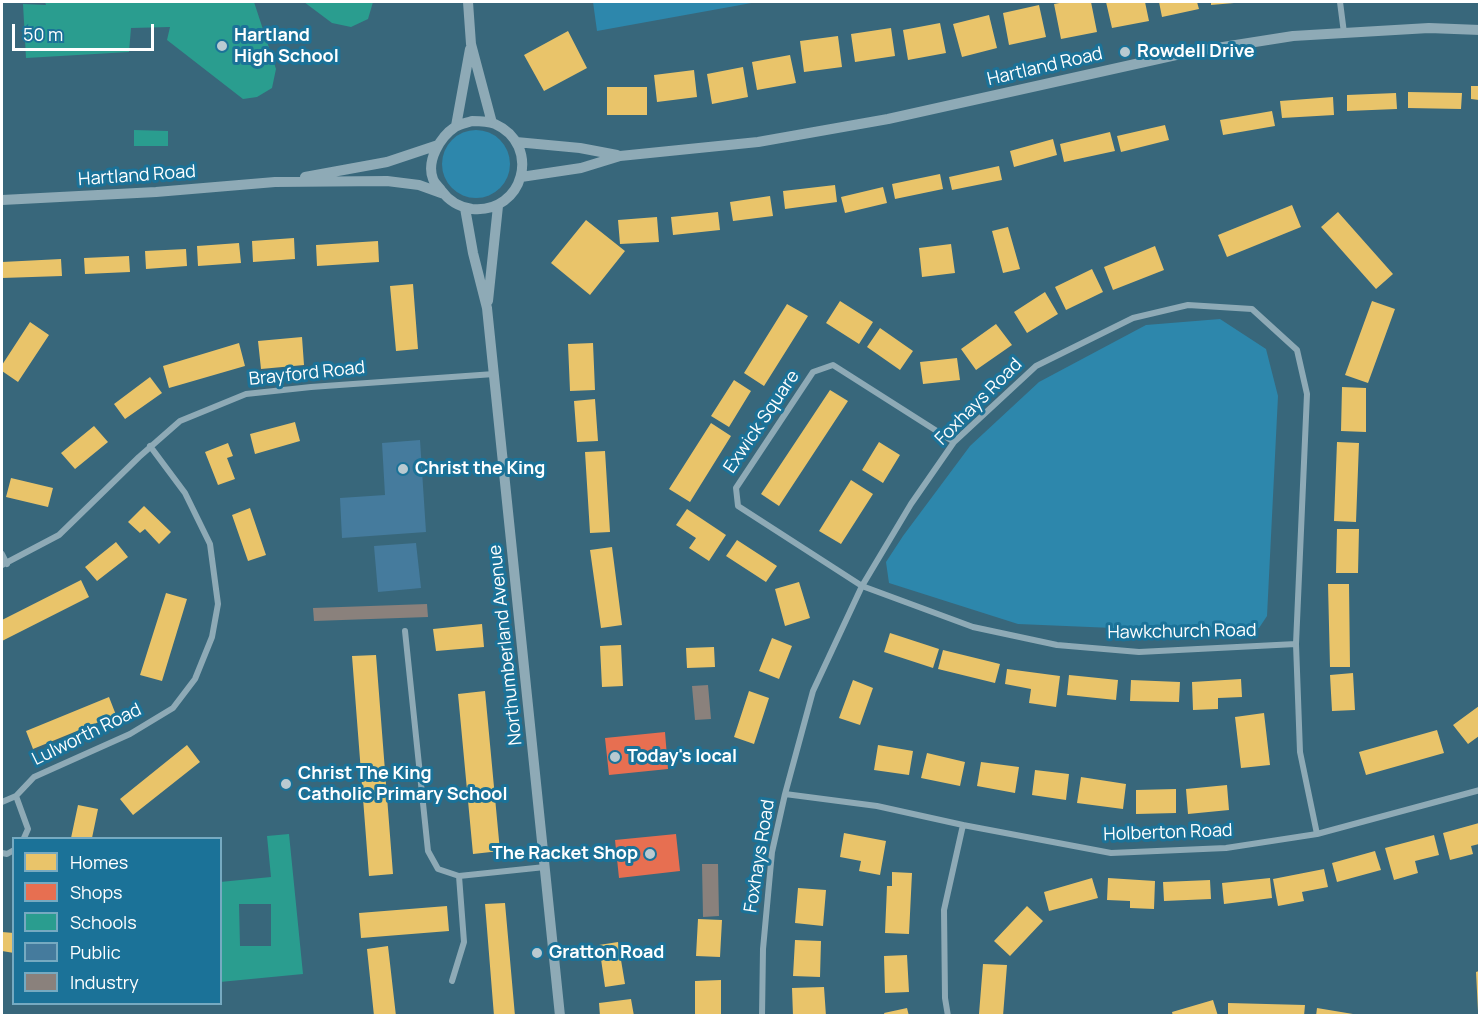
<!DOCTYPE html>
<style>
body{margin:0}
#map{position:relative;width:1481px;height:1017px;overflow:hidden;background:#38677b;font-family:Manrope,sans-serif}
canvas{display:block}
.frame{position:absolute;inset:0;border:3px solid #fff;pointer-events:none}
.legend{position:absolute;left:12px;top:837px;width:210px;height:168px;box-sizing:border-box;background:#1b7298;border:2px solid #76aac1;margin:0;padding:8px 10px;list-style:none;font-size:18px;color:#fff}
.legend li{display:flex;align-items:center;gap:12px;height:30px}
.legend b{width:30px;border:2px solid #76aac1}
.scale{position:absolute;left:12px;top:24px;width:142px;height:27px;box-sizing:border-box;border:3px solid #fff;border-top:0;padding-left:8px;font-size:18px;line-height:21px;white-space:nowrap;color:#fff;-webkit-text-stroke:4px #1b7298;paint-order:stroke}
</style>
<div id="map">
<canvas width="1481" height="1017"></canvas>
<div class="frame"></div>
<ul class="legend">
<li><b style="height:16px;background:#e9c46a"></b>Homes</li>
<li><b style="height:16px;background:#e76f51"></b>Shops</li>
<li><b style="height:16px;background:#2a9d8f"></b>Schools</li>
<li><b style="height:16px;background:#457b9d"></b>Public</li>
<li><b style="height:16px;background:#8a817c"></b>Industry</li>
</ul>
<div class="scale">50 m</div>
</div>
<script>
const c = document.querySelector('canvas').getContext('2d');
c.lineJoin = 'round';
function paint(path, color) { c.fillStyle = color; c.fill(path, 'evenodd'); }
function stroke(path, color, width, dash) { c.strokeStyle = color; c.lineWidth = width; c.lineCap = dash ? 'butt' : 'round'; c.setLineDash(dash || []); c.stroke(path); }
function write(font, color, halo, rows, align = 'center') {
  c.font = font + ' Manrope,sans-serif'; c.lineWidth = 6; c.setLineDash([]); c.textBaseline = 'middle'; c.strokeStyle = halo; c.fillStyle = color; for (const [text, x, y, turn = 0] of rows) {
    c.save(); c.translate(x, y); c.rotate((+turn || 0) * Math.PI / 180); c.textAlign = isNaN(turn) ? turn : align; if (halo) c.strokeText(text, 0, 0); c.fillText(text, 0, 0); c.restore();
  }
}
paint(new Path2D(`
 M 593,2 L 757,2 L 597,31 Z
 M442 164a34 34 0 1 1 68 0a34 34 0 1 1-68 0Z
 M 1220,319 L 1266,349 L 1278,396 L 1267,616 L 1259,628 L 1113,628 L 1018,624 L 889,583 L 886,562 L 903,536 L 970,446 L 1039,382 L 1146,325 Z`), '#2d87ac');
paint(new Path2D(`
 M 1065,2 L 1091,2 L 1097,32 L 1061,39 L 1054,4 Z
 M 1106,2 L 1145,2 L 1149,21 L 1112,28 Z
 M 1159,2 L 1197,2 L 1199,9 L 1162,17 Z
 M 1211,2 L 1234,2 L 1234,3 L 1211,5 Z
 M 1039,5 L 1046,37 L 1009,45 L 1003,13 Z
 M 989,15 L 997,48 L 962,57 L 953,24 Z
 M 940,23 L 946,53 L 908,60 L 903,30 Z
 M 891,28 L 895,56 L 855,62 L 851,34 Z
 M 568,31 L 587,68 L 544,91 L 524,55 Z
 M 838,36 L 842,67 L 804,72 L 800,41 Z
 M 790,55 L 796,83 L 757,90 L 752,62 Z
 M 743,67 L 748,97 L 712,104 L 707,74 Z
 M 694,70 L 697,97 L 657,102 L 654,75 Z
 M 1471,86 L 1479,86 L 1479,100 L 1471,99 Z
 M 607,87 L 647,87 L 647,115 L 607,115 Z
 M 1408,92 L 1462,93 L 1461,109 L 1408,108 Z
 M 1396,93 L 1397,109 L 1347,111 L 1347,95 Z
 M 1333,97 L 1334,115 L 1282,118 L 1280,101 Z
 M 1272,111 L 1275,126 L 1223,135 L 1220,120 Z
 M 1165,125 L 1169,140 L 1121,152 L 1117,136 Z
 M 1110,132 L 1115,151 L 1064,162 L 1060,144 Z
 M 1053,139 L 1057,155 L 1014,167 L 1010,151 Z
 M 999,166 L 1002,180 L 952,190 L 949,177 Z
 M 940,174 L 943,189 L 895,199 L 892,184 Z
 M 835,185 L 837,202 L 785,209 L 783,191 Z
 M 883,187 L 887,203 L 845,213 L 841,197 Z
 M 770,196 L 773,216 L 733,221 L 730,202 Z
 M 1292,205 L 1301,227 L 1227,257 L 1218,235 Z
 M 718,212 L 720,230 L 673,235 L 671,217 Z
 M 1338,212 L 1393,274 L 1376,289 L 1321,227 Z
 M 657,217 L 659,242 L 620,244 L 618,220 Z
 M 586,220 L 625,251 L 590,295 L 551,263 Z
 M 1008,227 L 1020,269 L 1003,273 L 992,231 Z
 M 294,238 L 295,259 L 253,262 L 252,241 Z
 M 378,241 L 379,262 L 317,266 L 316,245 Z
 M 239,243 L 241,263 L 198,266 L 197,246 Z
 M 951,244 L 955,273 L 922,277 L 919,248 Z
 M 1155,246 L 1164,270 L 1113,290 L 1104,267 Z
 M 186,249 L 187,266 L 146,269 L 145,251 Z
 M 129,256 L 130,272 L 85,274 L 84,258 Z
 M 61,259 L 62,276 L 2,278 L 2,262 Z
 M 1092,269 L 1103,292 L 1066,310 L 1055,287 Z
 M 413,284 L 418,349 L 396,351 L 390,286 Z
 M 1045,292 L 1058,314 L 1027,333 L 1014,312 Z
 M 840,301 L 873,322 L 859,344 L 826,323 Z
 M 1372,301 L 1395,309 L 1368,383 L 1345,375 Z
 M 787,304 L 808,316 L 764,386 L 744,373 Z
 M 30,322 L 49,335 L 18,382 L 2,371 L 2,365 Z
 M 996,324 L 1012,345 L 976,370 L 961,349 Z
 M 880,328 L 913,351 L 900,370 L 867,347 Z
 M 302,337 L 304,365 L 261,369 L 258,341 Z
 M 239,343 L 245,366 L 169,388 L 163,366 Z
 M 593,343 L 595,390 L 570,391 L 568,344 Z
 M 957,358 L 960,380 L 923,384 L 920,362 Z
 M 150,377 L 162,393 L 125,419 L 114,404 Z
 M 734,380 L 751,391 L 729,427 L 711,416 Z
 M 1342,387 L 1366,388 L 1366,432 L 1341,431 Z
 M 830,390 L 848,401 L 779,506 L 761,494 Z
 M 595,399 L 598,441 L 577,442 L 574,401 Z
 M 295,422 L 300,441 L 255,454 L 250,434 Z
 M 711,423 L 731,436 L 690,502 L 669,489 Z
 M 94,426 L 108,442 L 75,469 L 61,453 Z
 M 879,442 L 900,455 L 883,483 L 862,470 Z
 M 1337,442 L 1359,443 L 1356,522 L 1334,521 Z
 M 228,443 L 233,456 L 227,458 L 235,479 L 218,485 L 205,452 Z
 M 605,451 L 610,532 L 590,533 L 585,452 Z
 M 11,478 L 53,488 L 48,507 L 6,497 Z
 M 851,480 L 873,494 L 841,544 L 819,531 Z
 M 144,506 L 171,532 L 159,544 L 145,529 L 140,533 L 128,522 Z
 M 250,508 L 266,555 L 248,561 L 232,515 Z
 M 687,509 L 726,535 L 709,561 L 689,548 L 696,538 L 676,525 Z
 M 1337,529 L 1359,529 L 1358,573 L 1336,573 Z
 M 737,540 L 777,566 L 766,582 L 726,556 Z
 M 116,542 L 128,557 L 97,581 L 85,567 Z
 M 612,547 L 622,625 L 601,628 L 590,550 Z
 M 81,580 L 89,597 L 2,641 L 2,620 Z
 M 799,582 L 810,618 L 785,626 L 775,589 Z
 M 1328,584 L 1349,584 L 1350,667 L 1330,667 Z
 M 166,593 L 187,599 L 162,681 L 140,675 Z
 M 482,624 L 484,647 L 436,651 L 433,629 Z
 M 890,633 L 939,649 L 933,668 L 884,652 Z
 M 772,638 L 792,646 L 779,679 L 759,671 Z
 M 621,645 L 623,686 L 602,687 L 600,646 Z
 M 714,647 L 715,667 L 687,668 L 686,648 Z
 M 943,650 L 1000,664 L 995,683 L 938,669 Z
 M 376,655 L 393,874 L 369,876 L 352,656 Z
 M 1007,669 L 1060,676 L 1056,707 L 1029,703 L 1031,689 L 1005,684 Z
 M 1353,673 L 1355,710 L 1332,711 L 1330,675 Z
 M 1069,675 L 1118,680 L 1116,700 L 1067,695 Z
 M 1241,679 L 1242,697 L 1218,698 L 1218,709 L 1193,710 L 1192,682 Z
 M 853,680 L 873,688 L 860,725 L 839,718 Z
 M 1131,680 L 1180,682 L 1179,702 L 1130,701 Z
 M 485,691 L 500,851 L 473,854 L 458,694 Z
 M 749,691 L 769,698 L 754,744 L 734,737 Z
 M 109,697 L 116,715 L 33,749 L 26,731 Z
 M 1479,706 L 1479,736 L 1468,744 L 1453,725 Z
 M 1264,713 L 1270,765 L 1241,768 L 1235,717 Z
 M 1437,730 L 1444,753 L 1366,775 L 1359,752 Z
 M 187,745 L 200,762 L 133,815 L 120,799 Z
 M 878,745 L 913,751 L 909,775 L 874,770 Z
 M 927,753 L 965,762 L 960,786 L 921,778 Z
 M 981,762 L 1019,767 L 1015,793 L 977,786 Z
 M 1035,770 L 1069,774 L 1066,800 L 1032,795 Z
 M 1081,777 L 1126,784 L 1123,809 L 1077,803 Z
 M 1227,785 L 1229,810 L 1188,814 L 1186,789 Z
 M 1176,789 L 1176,813 L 1136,814 L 1136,790 Z
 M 78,805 L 98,809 L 92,838 L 71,838 Z
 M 1479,823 L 1479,844 L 1471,846 L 1473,854 L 1450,860 L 1443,833 Z
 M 844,833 L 886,841 L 880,875 L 859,871 L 861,861 L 840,857 Z
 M 1434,835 L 1439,855 L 1415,861 L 1418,873 L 1394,880 L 1385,848 Z
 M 1375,851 L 1381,870 L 1337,882 L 1332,863 Z
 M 1324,869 L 1328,887 L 1302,892 L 1304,901 L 1278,906 L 1273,879 Z
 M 892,872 L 912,873 L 909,934 L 885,933 L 887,886 L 892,886 Z
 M 1092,878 L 1098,898 L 1049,911 L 1044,892 Z
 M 1108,878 L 1155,881 L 1154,909 L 1130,908 L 1130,901 L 1107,900 Z
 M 1270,878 L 1272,898 L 1224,904 L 1222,883 Z
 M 1210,880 L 1211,899 L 1164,901 L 1163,882 Z
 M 798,888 L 826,890 L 823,926 L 795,923 Z
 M 505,903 L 515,1016 L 494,1016 L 485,904 Z
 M 447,906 L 449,931 L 361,938 L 359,913 Z
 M 1027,906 L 1043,921 L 1010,956 L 994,941 Z
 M 698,919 L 722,920 L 720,957 L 696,956 Z
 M 2,932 L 14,933 L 14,953 L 2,951 Z
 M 795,940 L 821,941 L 820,977 L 793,976 Z
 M 618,942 L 625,984 L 605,987 L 599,945 Z
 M 388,946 L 396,1016 L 374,1016 L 367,949 Z
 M 907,955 L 909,992 L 885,993 L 884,956 Z
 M 983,964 L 1007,965 L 1003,1016 L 979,1014 Z
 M 1479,971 L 1479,1011 L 1478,1011 L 1476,972 Z
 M 721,980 L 721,1016 L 695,1016 L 695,981 Z
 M 824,987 L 826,1016 L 793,1016 L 792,988 Z
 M 631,999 L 634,1016 L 600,1016 L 599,1003 Z
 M 1213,1000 L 1218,1016 L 1173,1016 L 1172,1012 Z
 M 1228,1003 L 1305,1005 L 1304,1016 L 1228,1016 Z
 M 907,1008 L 909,1016 L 885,1016 L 884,1013 Z
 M 1317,1008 L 1353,1014 L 1353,1016 L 1316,1016 Z`), '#e9c46a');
paint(new Path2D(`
 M 665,732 L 668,769 L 609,775 L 605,738 Z
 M 676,834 L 680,871 L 619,878 L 615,840 Z`), '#e76f51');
paint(new Path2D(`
 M 45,2 L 254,2 L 276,69 L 272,88 L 257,97 L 243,99 L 167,40 L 170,27 L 131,28 L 129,52 L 26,58 L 23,4 L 46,5 Z
 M 304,2 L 373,2 L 368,19 L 351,27 L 332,23 Z
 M 134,130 L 168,131 L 168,146 L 134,146 Z
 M 289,834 L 303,974 L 220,982 L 220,882 L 271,877 L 267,836 ZM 239,904 L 271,904 L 271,946 L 240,946 Z`), '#2a9d8f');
paint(new Path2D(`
 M 420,440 L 426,532 L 342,538 L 340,498 L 385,495 L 382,443 Z
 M 416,543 L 421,588 L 378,592 L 374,546 Z`), '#457b9d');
paint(new Path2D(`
 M 427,604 L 428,617 L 314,621 L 313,608 Z
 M 708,685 L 711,719 L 695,720 L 692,686 Z
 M 702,864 L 718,864 L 719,916 L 703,917 Z`), '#8a817c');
stroke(new Path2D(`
 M 1340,2 L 1344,33
 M 954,442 L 833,365 L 813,372 L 736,488 L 738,506 L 862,586 L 973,627 L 1057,645 L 1139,652 L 1296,644
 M 2,554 L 7,564
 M 2,565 L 59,535 L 139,457 L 180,421 L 246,394 L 311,387 L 494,374
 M 405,631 L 428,851 L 438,869 L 459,876 L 545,867
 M 785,794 L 877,806 L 963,825 L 1111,853 L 1226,848 L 1317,834 L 1480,790
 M 16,796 L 28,829 L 24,838
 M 2,802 L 16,796 L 34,777 L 130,734 L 173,708 L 195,679 L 212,637 L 218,604 L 210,544 L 185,493 L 150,446
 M 2,853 L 7,854 L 14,850
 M 452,981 L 464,942 L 459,876
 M 762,1016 L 763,949 L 772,852 L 785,794 L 813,691 L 862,586 L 911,504 L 954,442 L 1036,366 L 1133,318 L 1188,305 L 1252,309 L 1297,350 L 1307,394 L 1296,644 L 1300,752 L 1317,834
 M 948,1016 L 945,998 L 944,910 L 963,825`), '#8eaab6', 6);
stroke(new Path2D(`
 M 468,2 L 471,44 L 492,123
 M 472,121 C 479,121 488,121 495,124 C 542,145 524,214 472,209 C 459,207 448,200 441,190 C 439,187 434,183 433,179 C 426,161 440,137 455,127 C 460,124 466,123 472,121 Z
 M 456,126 L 470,49
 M 516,142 L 580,148 L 617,155
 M 305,177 L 387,162 L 438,145
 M 521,177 L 581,168 L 620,156 L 758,142 L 888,119 L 1185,53 L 1293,36 L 1429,28 L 1480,30
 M 2,200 L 156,192 L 275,182 L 387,181 L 419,185 L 444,194
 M 465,208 L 473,253 L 487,308 L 560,1016
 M 488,301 L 498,206`), '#8eaab6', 10);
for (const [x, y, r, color] of [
 [222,46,6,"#b9cad1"],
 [1125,52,6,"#b9cad1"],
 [403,469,6,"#b9cad1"],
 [615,757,6,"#b9cad1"],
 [286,784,6,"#b9cad1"],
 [650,854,6,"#b9cad1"],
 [537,953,6,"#b9cad1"]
]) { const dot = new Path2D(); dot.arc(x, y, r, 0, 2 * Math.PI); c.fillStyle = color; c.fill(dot); stroke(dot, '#1b7298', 2); }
write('bold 18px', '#fff', '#1b7298', [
 ["Hartland",234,36],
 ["High School",234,57],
 ["Rowdell Drive",1137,52],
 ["Christ the King",415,469],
 ["Today's local",627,757],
 ["Christ The King",298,774],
 ["Catholic Primary School",298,795],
 ["The Racket Shop",638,854,"right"],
 ["Gratton Road",549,953]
], 'left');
write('18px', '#fff', '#1b7298', [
 ["Hartland Road",1045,67,-13],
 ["Hartland Road",137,176,-4],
 ["Brayford Road",307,374,-6],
 ["Foxhays Road",979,402,-45],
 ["Exwick Square",762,422,-56],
 ["Hawkchurch Road",1182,632,-1],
 ["Northumberland Avenue",506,645,-96],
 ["Lulworth Road",87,735,-26],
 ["Holberton Road",1168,833,-2],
 ["Foxhays Road",760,856,-81]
]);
</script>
